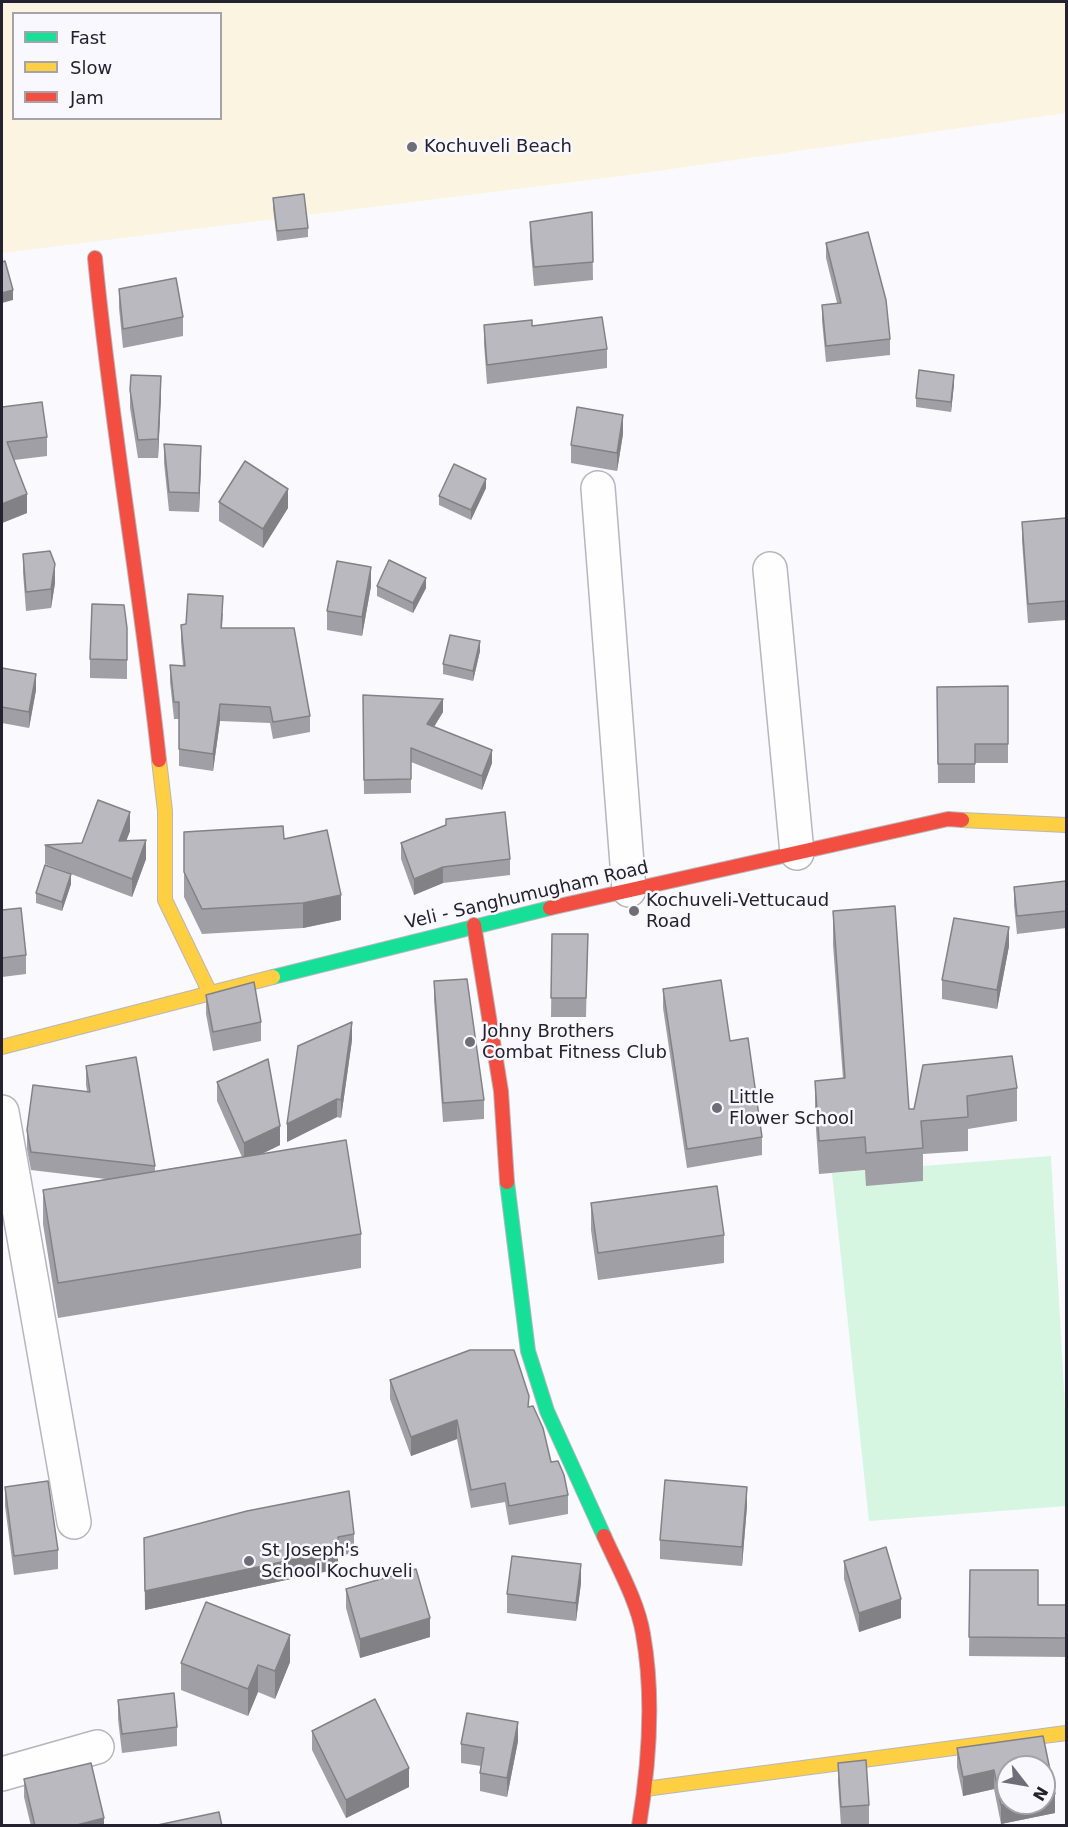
<!DOCTYPE html>
<style>
body{margin:0}
#map{position:relative;width:1068px;height:1827px;overflow:hidden;background:#faf9fe;font-family:"DejaVu Sans",sans-serif}
canvas{display:block}
.frame{position:absolute;inset:0;border:3px solid #24222e;pointer-events:none}
.legend{position:absolute;left:12px;top:12px;width:210px;height:108px;box-sizing:border-box;background:#f9f8ff;border:2px solid #a4a2ab;margin:0;padding:8px 10px;list-style:none;font-size:18px;color:#24222e}
.legend li{display:flex;align-items:center;gap:12px;height:30px}
.legend b{width:30px;border:2px solid #a4a2ab}
.north{position:absolute;left:996px;top:1755px;width:60px;height:60px;box-sizing:border-box;background:#f9f8ff;border:2px solid #a4a2ab;border-radius:50%;rotate:121deg;font-size:16px;font-weight:700;line-height:24px;text-align:center;color:#24222e}
.north::after{content:'';display:block;margin:auto;width:21px;height:27px;background:#6f6d77;clip-path:polygon(50% 0,100% 100%,50% 72%,0 100%)}
</style>
<div id="map">
<canvas width="1068" height="1827"></canvas>
<div class="frame"></div>
<ul class="legend">
<li><b style="height:8px;background:#16e098"></b>Fast</li>
<li><b style="height:8px;background:#ffcf43"></b>Slow</li>
<li><b style="height:8px;background:#f24e42"></b>Jam</li>
</ul>
<div class="north">N</div>
</div>
<script>
const c = document.querySelector('canvas').getContext('2d');
c.lineJoin = 'round';
function paint(path, color) { c.fillStyle = color; c.fill(path, 'evenodd'); }
function stroke(path, color, width, dash) { c.strokeStyle = color; c.lineWidth = width; c.lineCap = dash ? 'butt' : 'round'; c.setLineDash(dash || []); c.stroke(path); }
function write(font, color, halo, rows, align = 'center') {
  c.font = font + ' "DejaVu Sans",sans-serif'; c.lineWidth = 5; c.setLineDash([]); c.textBaseline = 'middle'; c.strokeStyle = halo; c.fillStyle = color; for (const [text, x, y, turn = 0] of rows) {
    c.save(); c.translate(x, y); c.rotate((+turn || 0) * Math.PI / 180); c.textAlign = isNaN(turn) ? turn : align; if (halo) c.strokeText(text, 0, 0); c.fillText(text, 0, 0); c.restore();
  }
}
paint(new Path2D(`
 M 1051,1156 L 1066,1426 L 1066,1506 L 869,1521 L 832,1173 Z`), '#d7f6e1');
paint(new Path2D(`
 M 2,2 L 1066,2 L 1066,113 L 621,176 L 2,253 ZM 14,14 L 220,14 L 220,118 L 14,118 Z`), '#faf4e1');
const street = new Path2D(`
 M 598,488 L 629,890
 M 770,569 L 797,853
 M 2,1112 L 74,1522
 M 2,1774 L 97,1747`);
const fast = new Path2D(`
 M 273,977 L 550,908
 M 507,1182 L 528,1351 L 547,1411 L 604,1536`);
const slow = new Path2D(`
 M 159,760 L 165,811 L 165,900 L 210,993
 M 962,820 L 1066,825
 M 2,1047 L 273,977
 M 645,1789 L 1066,1733`);
const jam = new Path2D(`
 M 95,258 C 111,426 141,592 159,760
 M 550,908 L 948,819 L 962,820
 M 474,925 L 501,1091 L 507,1182
 M 604,1536 C 617,1565 638,1602 643,1634 C 654,1695 649,1765 639,1826`);
stroke(street, '#b7b6be', 36);
stroke(fast, '#b7b6be', 16);
stroke(slow, '#b7b6be', 16);
stroke(jam, '#b7b6be', 16);
stroke(street, '#fefeff', 33);
stroke(fast, '#16e098', 14);
stroke(slow, '#ffcf43', 14);
stroke(jam, '#f24e42', 14);
paint(new Path2D(`
 M 273,198 L 308,228 L 308,237 L 277,241 L 273,208 Z
 M 592,212 L 593,280 L 534,286 L 530,241 L 530,222 Z
 M 826,243 L 890,339 L 890,355 L 826,362 L 822,321 L 822,305 L 837,303 L 826,258 Z
 M 119,289 L 183,317 L 183,336 L 123,348 L 119,308 Z
 M 484,325 L 532,326 L 607,349 L 607,368 L 487,384 L 484,344 Z
 M 954,384 L 951,412 L 916,407 L 916,398 Z
 M 130,390 L 161,395 L 158,458 L 138,458 L 130,408 Z
 M 2,407 L 47,437 L 47,456 L 14,460 L 27,513 L 2,523 Z
 M 623,434 L 617,471 L 571,463 L 571,445 Z
 M 164,444 L 201,464 L 199,512 L 169,511 L 164,463 Z
 M 486,488 L 471,520 L 439,505 L 439,496 Z
 M 219,502 L 288,508 L 263,548 L 219,521 Z
 M 1066,518 L 1066,620 L 1028,623 L 1022,541 L 1022,522 Z
 M 23,554 L 55,583 L 51,608 L 26,611 L 23,573 Z
 M 371,586 L 362,636 L 327,630 L 327,611 Z
 M 377,586 L 426,588 L 413,613 L 377,596 Z
 M 223,613 L 222,628 L 310,716 L 310,732 L 273,739 L 270,723 L 220,721 L 213,771 L 179,766 L 179,719 L 174,719 L 170,682 L 170,665 L 183,666 L 181,642 L 181,625 L 186,624 Z
 M 127,628 L 127,679 L 90,678 L 90,659 Z
 M 480,651 L 473,681 L 443,674 L 443,664 Z
 M 2,668 L 36,690 L 29,728 L 2,723 Z
 M 1008,686 L 1008,763 L 975,763 L 975,783 L 938,783 L 937,687 Z
 M 363,695 L 443,712 L 434,727 L 492,763 L 482,790 L 411,762 L 411,793 L 364,794 Z
 M 446,819 L 510,859 L 510,875 L 443,883 L 414,895 L 401,859 L 401,843 L 446,825 Z
 M 130,831 L 126,841 L 146,859 L 132,897 L 71,874 L 71,884 L 62,911 L 36,903 L 36,893 L 70,873 L 45,864 L 45,845 L 82,843 Z
 M 184,832 L 284,839 L 341,920 L 303,928 L 202,934 L 184,897 Z
 M 1066,881 L 1066,928 L 1017,934 L 1014,905 L 1014,887 Z
 M 2,910 L 26,955 L 26,974 L 2,977 Z
 M 833,911 L 909,1109 L 914,1109 L 923,1065 L 1017,1088 L 1017,1121 L 968,1129 L 968,1151 L 923,1154 L 923,1181 L 866,1186 L 865,1170 L 819,1174 L 815,1114 L 815,1081 L 843,1079 L 833,945 Z
 M 552,934 L 588,934 L 586,1017 L 551,1017 Z
 M 1009,946 L 997,1009 L 942,999 L 942,980 Z
 M 434,981 L 484,1100 L 484,1119 L 443,1122 L 434,1000 Z
 M 663,989 L 762,1137 L 762,1155 L 687,1168 L 663,1008 Z
 M 206,995 L 261,1022 L 261,1041 L 213,1051 L 206,1014 Z
 M 352,1040 L 341,1118 L 337,1117 L 287,1142 Z
 M 86,1066 L 155,1166 L 155,1171 L 242,1157 L 217,1101 L 217,1082 L 280,1145 L 262,1154 L 361,1234 L 361,1268 L 58,1318 L 43,1224 L 43,1190 L 106,1179 L 31,1170 L 27,1149 L 27,1130 L 87,1091 L 86,1085 Z
 M 591,1203 L 724,1235 L 724,1263 L 598,1280 L 591,1230 Z
 M 390,1380 L 529,1407 L 551,1462 L 568,1495 L 568,1514 L 509,1525 L 505,1502 L 471,1508 L 457,1439 L 411,1456 L 390,1399 Z
 M 5,1487 L 58,1550 L 58,1569 L 14,1575 L 5,1506 Z
 M 747,1506 L 742,1566 L 660,1559 L 660,1540 Z
 M 354,1534 L 354,1553 L 338,1556 L 338,1569 L 145,1610 L 144,1538 Z
 M 844,1561 L 901,1618 L 859,1632 L 844,1579 Z
 M 970,1570 L 1038,1605 L 1066,1605 L 1066,1657 L 969,1656 Z
 M 581,1583 L 576,1621 L 507,1613 L 507,1594 Z
 M 346,1589 L 430,1637 L 360,1658 L 346,1608 Z
 M 290,1662 L 275,1699 L 258,1692 L 248,1716 L 181,1690 L 181,1663 Z
 M 118,1700 L 177,1727 L 177,1746 L 122,1753 L 118,1719 Z
 M 312,1731 L 409,1787 L 346,1818 L 312,1750 Z
 M 518,1741 L 507,1797 L 480,1791 L 480,1773 L 481,1766 L 461,1763 L 461,1744 Z
 M 957,1748 L 1055,1813 L 1001,1824 L 994,1789 L 963,1796 L 957,1767 Z
 M 838,1763 L 869,1805 L 869,1824 L 841,1826 L 838,1782 Z
 M 24,1779 L 104,1826 L 31,1826 L 24,1797 Z`), '#a09fa5');
paint(new Path2D(`
 M 13,290 L 13,300 L 2,303 L 2,293 Z
 M 954,375 L 954,384 L 951,412 L 951,402 Z
 M 161,376 L 161,395 L 158,458 L 158,439 Z
 M 623,415 L 623,434 L 617,471 L 617,453 Z
 M 201,446 L 201,464 L 199,512 L 199,493 Z
 M 486,479 L 486,488 L 471,520 L 471,510 Z
 M 288,489 L 288,508 L 263,548 L 263,529 Z
 M 27,494 L 27,513 L 2,523 L 2,504 Z
 M 55,564 L 55,583 L 51,608 L 51,589 Z
 M 371,567 L 371,586 L 362,636 L 362,617 Z
 M 426,578 L 426,588 L 413,613 L 413,603 Z
 M 480,641 L 480,651 L 473,681 L 473,671 Z
 M 36,674 L 36,690 L 29,728 L 29,712 Z
 M 443,699 L 443,712 L 427,738 L 427,724 Z
 M 220,704 L 220,721 L 213,771 L 213,754 Z
 M 492,750 L 492,763 L 482,790 L 482,776 Z
 M 130,812 L 130,831 L 119,860 L 119,841 Z
 M 146,840 L 146,859 L 132,897 L 132,879 Z
 M 443,867 L 443,883 L 414,895 L 414,879 Z
 M 71,874 L 71,884 L 62,911 L 62,902 Z
 M 341,895 L 341,920 L 303,928 L 303,903 Z
 M 1009,927 L 1009,946 L 997,1009 L 997,990 Z
 M 352,1022 L 352,1040 L 341,1118 L 341,1100 Z
 M 337,1099 L 337,1117 L 287,1142 L 287,1124 Z
 M 280,1126 L 280,1145 L 244,1162 L 244,1143 Z
 M 457,1420 L 457,1439 L 411,1456 L 411,1437 Z
 M 747,1487 L 747,1506 L 742,1566 L 742,1547 Z
 M 338,1550 L 338,1569 L 145,1610 L 145,1591 Z
 M 581,1564 L 581,1583 L 576,1621 L 576,1603 Z
 M 901,1599 L 901,1618 L 859,1632 L 859,1613 Z
 M 430,1618 L 430,1637 L 360,1658 L 360,1639 Z
 M 290,1635 L 290,1662 L 275,1699 L 275,1671 Z
 M 258,1665 L 258,1692 L 248,1716 L 248,1689 Z
 M 518,1722 L 518,1741 L 507,1797 L 507,1778 Z
 M 409,1768 L 409,1787 L 346,1818 L 346,1800 Z
 M 994,1770 L 994,1789 L 963,1796 L 963,1777 Z
 M 1055,1794 L 1055,1813 L 1001,1824 L 1001,1805 L 1012,1803 L 1044,1803 L 1044,1796 Z
 M 104,1818 L 104,1826 L 73,1826 Z`), '#828286');
const building = new Path2D(`
 M 304,194 L 308,228 L 277,231 L 273,198 Z
 M 592,212 L 593,262 L 534,267 L 530,222 Z
 M 868,232 L 886,300 L 890,339 L 826,346 L 822,305 L 841,303 L 826,243 Z
 M 5,261 L 13,290 L 2,293 L 2,262 Z
 M 176,278 L 183,317 L 123,329 L 119,289 Z
 M 602,317 L 607,349 L 487,365 L 484,325 L 532,320 L 532,326 Z
 M 919,370 L 954,375 L 951,402 L 916,398 Z
 M 131,375 L 161,376 L 158,439 L 138,440 L 130,390 Z
 M 42,402 L 47,437 L 7,442 L 27,494 L 2,504 L 2,407 Z
 M 577,407 L 623,415 L 617,453 L 571,445 Z
 M 164,444 L 201,446 L 199,493 L 169,492 Z
 M 245,461 L 288,489 L 263,529 L 219,502 Z
 M 454,464 L 486,479 L 471,510 L 439,496 Z
 M 1066,518 L 1066,601 L 1028,604 L 1022,522 Z
 M 50,551 L 55,564 L 51,589 L 26,592 L 23,554 Z
 M 389,560 L 426,578 L 413,603 L 377,586 Z
 M 337,561 L 371,567 L 362,617 L 327,611 Z
 M 188,594 L 223,596 L 221,628 L 294,628 L 310,716 L 273,722 L 270,707 L 220,704 L 213,754 L 179,749 L 179,702 L 174,702 L 170,665 L 185,666 L 181,625 L 186,624 Z
 M 92,604 L 124,605 L 127,628 L 127,660 L 90,659 Z
 M 450,635 L 480,641 L 473,671 L 443,664 Z
 M 2,668 L 36,674 L 29,712 L 2,707 Z
 M 1008,686 L 1008,744 L 975,744 L 975,764 L 938,764 L 937,687 Z
 M 363,695 L 443,699 L 427,724 L 492,750 L 482,776 L 411,748 L 411,779 L 364,780 Z
 M 98,800 L 130,812 L 119,841 L 146,840 L 132,879 L 45,845 L 82,843 Z
 M 505,812 L 510,859 L 443,867 L 414,879 L 401,843 L 446,825 L 446,819 Z
 M 283,826 L 284,839 L 327,830 L 341,895 L 303,903 L 202,909 L 184,872 L 184,832 Z
 M 45,865 L 71,874 L 62,902 L 36,893 Z
 M 1066,881 L 1066,911 L 1017,916 L 1014,887 Z
 M 895,906 L 909,1109 L 914,1109 L 923,1065 L 1012,1056 L 1017,1088 L 967,1096 L 968,1117 L 921,1121 L 923,1148 L 866,1153 L 865,1137 L 819,1141 L 815,1081 L 845,1078 L 833,911 Z
 M 21,908 L 26,955 L 2,958 L 2,910 Z
 M 954,918 L 1009,927 L 997,990 L 942,980 Z
 M 552,934 L 588,934 L 586,998 L 551,998 Z
 M 467,979 L 484,1100 L 443,1103 L 434,981 Z
 M 721,980 L 730,1041 L 748,1038 L 762,1137 L 687,1149 L 663,989 Z
 M 254,982 L 261,1022 L 213,1032 L 206,995 Z
 M 352,1022 L 341,1100 L 337,1099 L 287,1124 L 298,1046 Z
 M 136,1057 L 155,1166 L 31,1152 L 27,1130 L 33,1085 L 90,1092 L 86,1066 Z
 M 268,1059 L 280,1126 L 244,1143 L 217,1082 Z
 M 346,1140 L 361,1234 L 58,1283 L 43,1190 Z
 M 717,1186 L 724,1235 L 598,1253 L 591,1203 Z
 M 470,1350 L 514,1350 L 529,1396 L 528,1407 L 533,1406 L 543,1428 L 551,1462 L 558,1461 L 564,1475 L 568,1495 L 509,1506 L 505,1483 L 471,1490 L 457,1420 L 411,1437 L 390,1380 Z
 M 665,1480 L 747,1487 L 742,1547 L 660,1540 Z
 M 48,1481 L 58,1550 L 14,1556 L 5,1487 Z
 M 349,1491 L 354,1534 L 338,1537 L 338,1550 L 145,1591 L 144,1538 L 247,1511 Z
 M 886,1547 L 901,1599 L 859,1613 L 844,1561 Z
 M 512,1556 L 581,1564 L 576,1603 L 507,1594 Z
 M 416,1569 L 430,1618 L 360,1639 L 346,1589 Z
 M 970,1570 L 1038,1570 L 1038,1605 L 1066,1605 L 1066,1638 L 969,1637 Z
 M 206,1602 L 290,1635 L 275,1671 L 258,1665 L 248,1689 L 181,1663 Z
 M 174,1693 L 177,1727 L 122,1734 L 118,1700 Z
 M 375,1699 L 409,1768 L 346,1800 L 312,1731 Z
 M 467,1713 L 518,1722 L 507,1778 L 480,1773 L 484,1748 L 461,1744 Z
 M 1043,1736 L 1055,1794 L 1044,1796 L 1044,1767 L 1008,1767 L 1008,1803 L 1012,1803 L 1001,1805 L 994,1770 L 963,1777 L 957,1748 Z
 M 866,1760 L 869,1805 L 841,1807 L 838,1763 Z
 M 91,1763 L 104,1818 L 73,1826 L 35,1826 L 24,1779 Z
 M 219,1812 L 222,1826 L 153,1826 Z`);
paint(building, '#bab9c0');
stroke(building, '#828286', 1.5);
for (const [x, y, r, color] of [
 [412,147,6,"#6f6d77"],
 [634,911,6,"#6f6d77"],
 [470,1042,6,"#6f6d77"],
 [717,1108,6,"#6f6d77"],
 [249,1561,6,"#6f6d77"]
]) { const dot = new Path2D(); dot.arc(x, y, r, 0, 2 * Math.PI); c.fillStyle = color; c.fill(dot); stroke(dot, '#f9f8ff', 2); }
write('18px', '#24222e', '#f9f8ff', [
 ["Kochuveli Beach",424,147],
 ["Kochuveli-Vettucaud",646,901],
 ["Road",646,922],
 ["Johny Brothers",482,1032],
 ["Combat Fitness Club",482,1053],
 ["Little",729,1098],
 ["Flower School",729,1119],
 ["St Joseph's",261,1551],
 ["School Kochuveli",261,1572]
], 'left');
write('18px', '#24222e', '#f9f8ff', [
 ["Veli - Sanghumugham Road",527,896,-13]
]);
</script>
